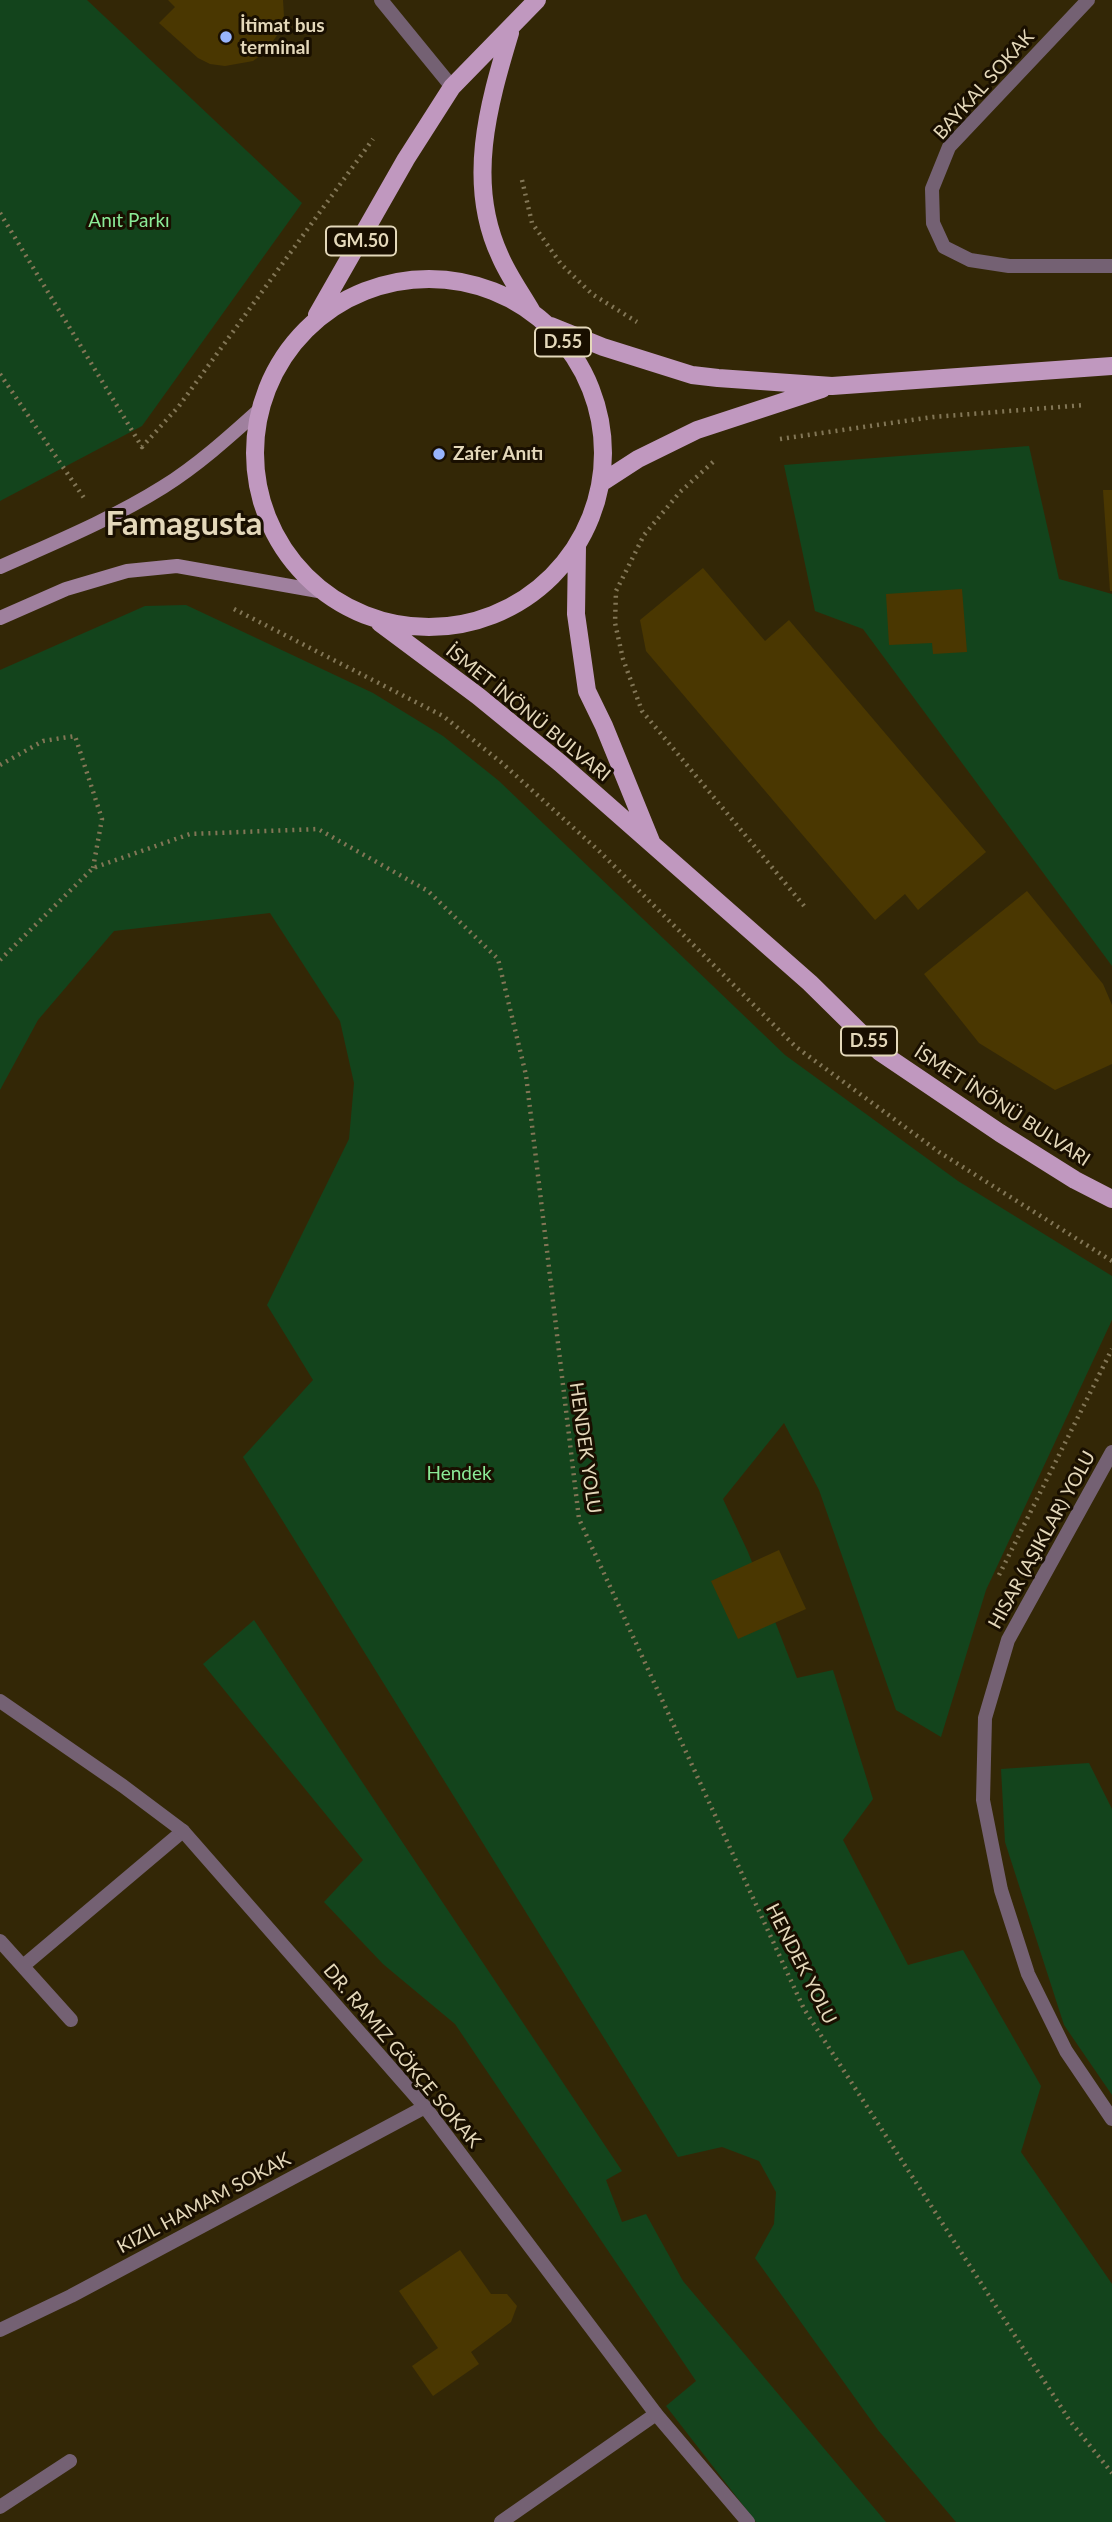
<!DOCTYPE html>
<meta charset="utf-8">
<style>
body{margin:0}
canvas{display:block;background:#332706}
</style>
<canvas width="1112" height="2522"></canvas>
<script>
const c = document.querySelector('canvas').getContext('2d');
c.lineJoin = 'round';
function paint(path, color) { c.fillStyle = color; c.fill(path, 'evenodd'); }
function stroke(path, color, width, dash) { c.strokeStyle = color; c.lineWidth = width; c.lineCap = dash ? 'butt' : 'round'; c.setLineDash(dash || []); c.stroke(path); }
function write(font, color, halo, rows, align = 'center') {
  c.font = font + ' Lato,sans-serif'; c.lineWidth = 6; c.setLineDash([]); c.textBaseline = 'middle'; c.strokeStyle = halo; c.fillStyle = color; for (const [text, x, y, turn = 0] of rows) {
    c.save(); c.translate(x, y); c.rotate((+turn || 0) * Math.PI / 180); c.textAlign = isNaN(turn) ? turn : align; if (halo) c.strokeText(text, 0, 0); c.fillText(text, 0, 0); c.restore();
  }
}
paint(new Path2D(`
 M 0,0 L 87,0 L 302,203 L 142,426 L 0,501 Z
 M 1029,446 L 1059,579 L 1112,594 L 1112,966 L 863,629 L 815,611 L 784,465 Z
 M 186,605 L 373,693 L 443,736 L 499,781 L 785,1055 L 958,1181 L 1112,1276 L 1112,1320 L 986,1590 L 941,1737 L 896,1710 L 819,1490 L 784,1423 L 723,1499 L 748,1552 L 797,1678 L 833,1670 L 873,1799 L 843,1840 L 908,1965 L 963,1950 L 1041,2086 L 1021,2152 L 1112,2284 L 1112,2522 L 956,2522 L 878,2430 L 755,2258 L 774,2224 L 776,2192 L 759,2161 L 722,2147 L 678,2157 L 243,1457 L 313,1380 L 267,1305 L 349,1139 L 354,1083 L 340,1021 L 270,913 L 114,931 L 38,1020 L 0,1090 L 0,670 L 145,606 Z
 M 254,1620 L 622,2171 L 606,2180 L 622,2222 L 646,2214 L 683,2281 L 886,2522 L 756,2522 L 666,2406 L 696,2381 L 455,2024 L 383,1964 L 324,1902 L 363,1860 L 203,1664 Z
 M 1089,1763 L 1112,1809 L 1112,2095 L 1064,2025 L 1005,1842 L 1001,1769 Z`), '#13441c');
paint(new Path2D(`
 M 168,0 L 283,0 L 284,17 L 281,30 L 264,53 L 253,61 L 225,66 L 210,64 L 198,58 L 159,23 L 175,7 Z
 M 1103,490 L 1112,490 L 1112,591 L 1110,591 Z
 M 703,568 L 765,641 L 789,620 L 986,852 L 918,910 L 905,894 L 875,920 L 646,651 L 640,620 Z
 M 962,589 L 967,652 L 933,654 L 932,643 L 889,645 L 886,594 Z
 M 1027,891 L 1103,984 L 1112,1005 L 1112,1064 L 1055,1090 L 979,1043 L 924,974 Z
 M 779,1550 L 806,1609 L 738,1639 L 711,1581 Z
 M 460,2250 L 491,2294 L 507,2294 L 517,2306 L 511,2322 L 471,2352 L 479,2364 L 433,2396 L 412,2366 L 438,2348 L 399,2291 Z`), '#4a3701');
stroke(new Path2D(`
 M 522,180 L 532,223 L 561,264 L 592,294 L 637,322
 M 0,213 L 142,447 L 179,406 L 373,139
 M 0,374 L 84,498
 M 780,439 L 933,417 L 1085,405
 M 713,462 L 680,492 L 644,535 L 616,591 L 615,623 L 623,659 L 642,711 L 805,907
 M 234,609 L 443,716 L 502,763 L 598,850 L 796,1047 L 939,1152 L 1112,1261
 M 0,765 L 43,741 L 75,736 L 102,819 L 93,868
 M 0,960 L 93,868 L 190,834 L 318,829 L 428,891 L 498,959 L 526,1075 L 579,1519 L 804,2009 L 1070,2421 L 1112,2473
 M 999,1575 L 1112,1349`), '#827656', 4.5, [2, 5]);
stroke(new Path2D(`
 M 0,1941 L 71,2020
 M 23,1966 L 183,1831
 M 0,2507 L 70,2461`), '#746173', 14);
stroke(new Path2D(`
 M 381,0 L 452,87
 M 1088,0 L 949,147 L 932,189 L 933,223 L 944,247 L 970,260 L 1009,266 L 1112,266
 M 1112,1452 L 1008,1640 L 985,1718 L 983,1800 L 1001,1890 L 1028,1974 L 1066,2051 L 1112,2119
 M 0,2330 L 71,2296 L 425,2107
 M 501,2522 L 656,2414`), '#746173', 14);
stroke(new Path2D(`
 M 0,1701 L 123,1786 L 183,1831 L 425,2107 L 656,2414 L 748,2522`), '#746173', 14);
stroke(new Path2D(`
 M 0,567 C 56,542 112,519 163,487 C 198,465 229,437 259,410
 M 0,618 L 66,589 L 127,571 L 177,566 L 324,592`), '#9f809e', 14);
stroke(new Path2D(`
 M 510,33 C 488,106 466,183 500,256 C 508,275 521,293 532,312
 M255 453a174 174 0 1 1 348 0a174 174 0 1 1-348 0Z
 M 317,315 L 406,159 L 452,87 L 537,0
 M 551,326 L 603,347 L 692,375 L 718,378 L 832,386 L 1112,366
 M 601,483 L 638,459 L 697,430 L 822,389
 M 577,546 L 576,614 L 587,691 L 604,726 L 652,844
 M 380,623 L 478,696 L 560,763 L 810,983 L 880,1052 L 1000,1133 L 1075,1180 L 1112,1199`), '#c098bf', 18);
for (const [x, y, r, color] of [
 [226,37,7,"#98b5fd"],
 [439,454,7,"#98b5fd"]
]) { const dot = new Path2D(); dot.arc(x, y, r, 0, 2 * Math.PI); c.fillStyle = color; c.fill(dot); stroke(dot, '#190f00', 2.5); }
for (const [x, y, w] of [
 [361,241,70],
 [563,342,56],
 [869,1041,56]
]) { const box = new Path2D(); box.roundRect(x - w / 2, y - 14.5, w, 29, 5); c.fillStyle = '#190f00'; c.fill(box); stroke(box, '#e4d8ba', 2); }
write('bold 18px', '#e4d8ba', null, [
 ["GM.50",361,241],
 ["D.55",563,342],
 ["D.55",869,1041]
]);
write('bold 19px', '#e4d8ba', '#190f00', [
 ["İtimat bus",240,26],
 ["terminal",240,48],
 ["Zafer Anıtı",453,454]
], 'left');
write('19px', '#e4d8ba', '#190f00', [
 ["BAYKAL SOKAK",984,85,-48],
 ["İSMET İNÖNÜ BULVARI",528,713,39],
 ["İSMET İNÖNÜ BULVARI",1002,1106,33],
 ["HENDEK YOLU",585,1448,82],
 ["HISAR (AŞIKLAR) YOLU",1042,1540,-61],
 ["HENDEK YOLU",801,1964,63],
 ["DR. RAMIZ GÖKÇE SOKAK",402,2056,50],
 ["KIZIL HAMAM SOKAK",204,2203,-28]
]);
write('19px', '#8beb97', '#190f00', [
 ["Anıt Parkı",129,221],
 ["Hendek",459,1474]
]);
write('bold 33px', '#e4d8ba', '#190f00', [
 ["Famagusta",184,524]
]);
</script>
